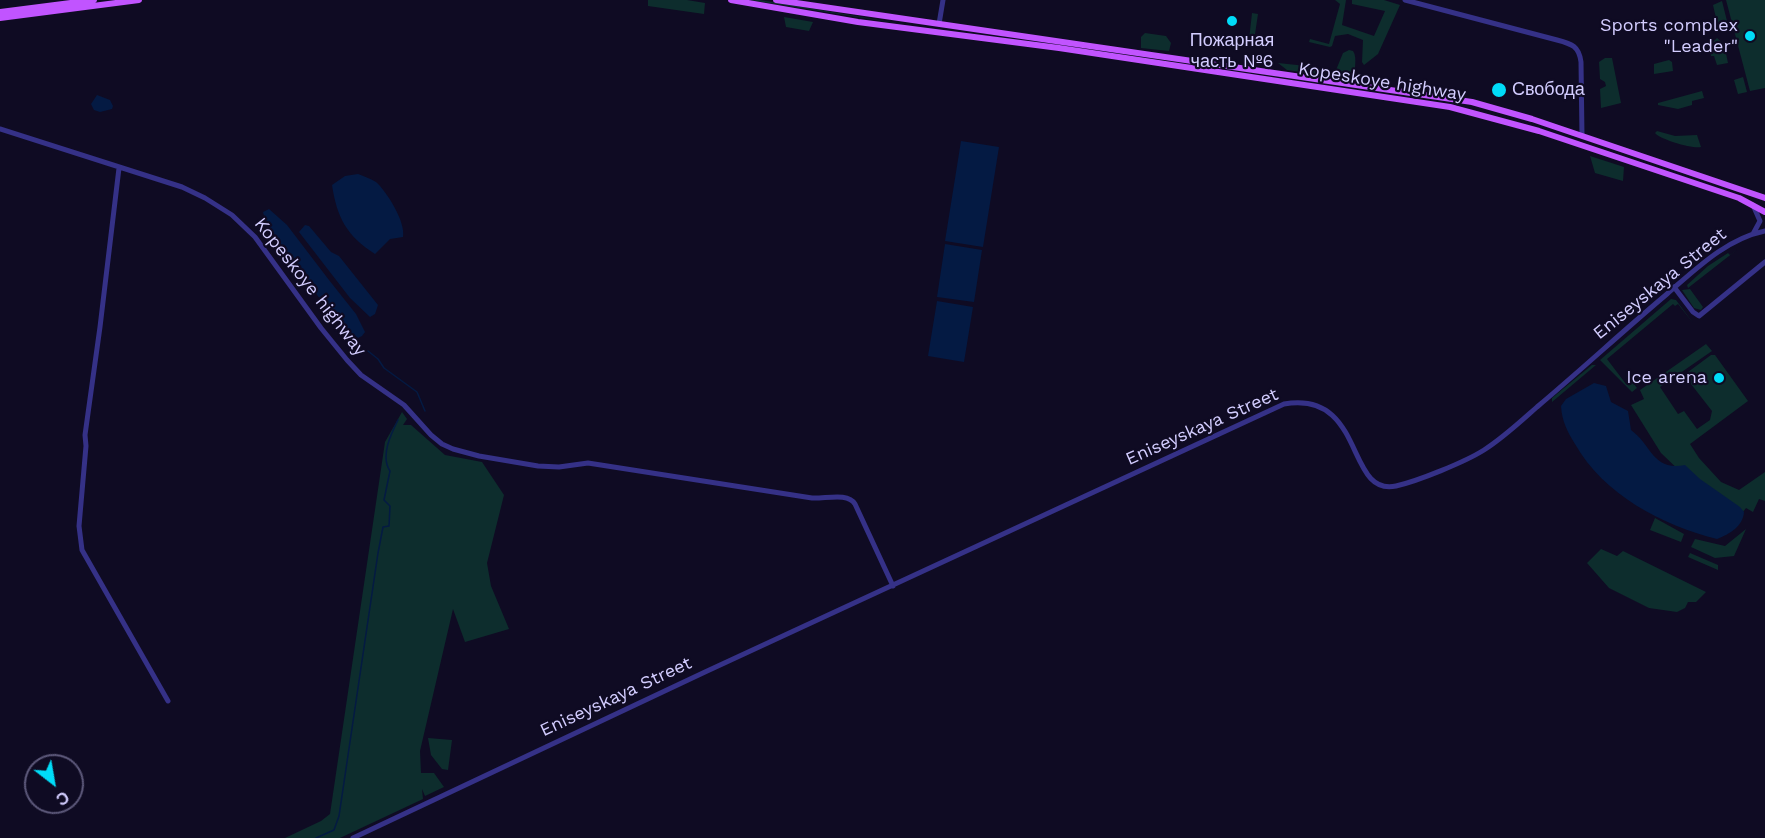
<!DOCTYPE html>
<meta charset="utf-8">
<style>
body{margin:0}
#map{position:relative;width:1765px;height:838px;overflow:hidden;background:#0f0b23;font-family:"Work Sans",sans-serif}
canvas{display:block}
.north{position:absolute;left:24px;top:754px;width:60px;height:60px;box-sizing:border-box;background:#0f0b23;border:2px solid #5d597b;border-radius:50%;rotate:149deg;font-size:16px;font-weight:700;line-height:24px;text-align:center;color:#d3cdff}
.north::after{content:'';display:block;margin:auto;width:21px;height:27px;background:#00dcf8;clip-path:polygon(50% 0,100% 100%,50% 72%,0 100%)}
</style>
<div id="map">
<canvas width="1765" height="838"></canvas>
<div class="north">С</div>
</div>
<script>
const c = document.querySelector('canvas').getContext('2d');
c.lineJoin = 'round';
function paint(path, color) { c.fillStyle = color; c.fill(path, 'evenodd'); }
function stroke(path, color, width, dash) { c.strokeStyle = color; c.lineWidth = width; c.lineCap = dash ? 'butt' : 'round'; c.setLineDash(dash || []); c.stroke(path); }
function write(font, color, halo, rows, align = 'center') {
  c.font = font + ' "Work Sans",sans-serif'; c.lineWidth = 4.5; c.setLineDash([]); c.textBaseline = 'middle'; c.strokeStyle = halo; c.fillStyle = color; for (const [text, x, y, turn = 0] of rows) {
    c.save(); c.translate(x, y); c.rotate((+turn || 0) * Math.PI / 180); c.textAlign = isNaN(turn) ? turn : align; if (halo) c.strokeText(text, 0, 0); c.fillText(text, 0, 0); c.restore();
  }
}
paint(new Path2D(`
 M 648,0 L 687,0 L 705,3 L 704,14 L 648,6 Z
 M 750,0 L 760,0 L 915,26 Z
 M 1335,0 L 1346,0 L 1342,25 L 1374,36 L 1385,11 L 1352,4 L 1352,0 L 1384,0 L 1400,5 L 1378,54 L 1364,65 L 1362,62 L 1363,40 L 1348,34 L 1335,36 L 1332,46 L 1330,47 L 1309,42 L 1310,39 L 1329,44 L 1340,4 Z
 M 1726,0 L 1765,0 L 1765,88 L 1750,91 Z
 M 1722,1 L 1728,25 L 1718,27 L 1713,5 Z
 M 1252,13 L 1258,14 L 1254,41 L 1249,40 Z
 M 784,17 L 813,22 L 809,31 L 786,27 Z
 M 1145,33 L 1166,36 L 1171,43 L 1169,51 L 1141,48 L 1141,37 Z
 M 1717,38 L 1724,44 L 1728,63 L 1717,65 L 1714,56 L 1711,56 L 1709,46 Z
 M 1349,50 L 1353,51 C 1358,58 1353,69 1356,78 L 1354,80 L 1336,77 L 1334,75 L 1343,53 Z
 M 1605,58 L 1612,58 L 1621,103 L 1601,108 L 1600,89 L 1606,86 L 1605,82 L 1600,79 L 1599,62 Z
 M 1669,60 L 1672,62 L 1673,71 L 1654,74 L 1654,64 Z
 M 1278,63 L 1316,67 L 1318,70 L 1315,74 L 1287,70 Z
 M 1743,77 L 1747,92 L 1738,94 L 1734,80 Z
 M 1702,91 L 1704,98 L 1692,101 L 1692,105 L 1678,109 L 1658,105 L 1658,103 Z
 M 1657,131 L 1675,136 L 1697,135 L 1701,147 C 1693,149 1661,140 1655,133 Z
 M 1590,156 L 1624,167 L 1623,181 L 1595,173 Z
 M 1738,249 L 1688,288 L 1687,285 L 1708,266 L 1728,253 L 1730,255 Z
 M 1690,289 L 1703,307 L 1701,310 L 1694,308 L 1682,290 Z
 M 1671,299 L 1676,300 L 1693,323 L 1678,304 L 1675,306 L 1673,304 L 1607,359 L 1626,384 L 1631,380 L 1637,388 L 1632,392 L 1600,360 Z
 M 1706,344 L 1712,351 L 1660,387 L 1678,414 L 1684,411 L 1697,429 L 1710,420 L 1712,411 L 1684,375 L 1711,355 L 1715,355 L 1748,401 L 1690,444 L 1699,458 L 1721,482 L 1739,490 L 1765,472 L 1765,501 L 1759,499 L 1753,512 L 1746,508 L 1740,516 L 1707,497 L 1661,453 L 1631,405 L 1644,399 L 1640,390 Z
 M 1592,365 L 1596,365 L 1552,402 L 1552,398 Z
 M 402,412 L 407,419 L 403,425 L 411,425 L 445,455 L 482,462 L 504,495 L 487,563 L 491,586 L 509,629 L 465,642 L 453,609 L 420,751 L 421,773 L 434,773 L 444,787 L 425,796 L 422,789 L 423,799 L 340,838 L 285,838 L 321,821 L 330,814 L 385,442 Z
 M 1655,518 L 1684,534 L 1681,542 L 1650,530 Z
 M 1746,529 L 1734,556 L 1715,558 L 1691,547 L 1695,539 L 1725,546 Z
 M 1601,549 L 1617,556 L 1623,551 L 1706,592 L 1696,602 L 1688,602 L 1685,608 L 1677,612 L 1649,608 L 1609,588 L 1587,563 Z
 M 1690,553 L 1718,565 L 1718,570 L 1688,557 Z
 M 428,738 L 452,740 L 448,770 L 442,769 L 431,755 Z`), '#0d2d2d');
paint(new Path2D(`
 M 97,95 L 110,100 L 113,106 L 112,109 L 100,112 L 94,110 L 91,104 Z
 M 961,141 L 999,147 L 983,247 L 945,241 Z
 M 358,174 C 364,176 371,179 376,182 C 387,192 406,222 403,237 L 390,239 L 375,254 C 347,236 337,218 332,185 L 345,176 Z
 M 269,209 L 287,225 L 329,280 L 356,314 L 365,332 L 362,336 L 358,338 C 320,308 295,261 266,223 L 263,212 Z
 M 305,225 L 309,226 L 331,252 L 339,256 L 378,305 L 375,314 L 370,317 L 350,298 L 299,232 Z
 M 945,244 L 982,250 L 974,302 L 937,297 Z
 M 937,301 L 973,307 L 964,362 L 928,356 Z
 M 1594,383 L 1606,386 L 1611,402 L 1628,411 L 1631,430 C 1652,445 1652,471 1685,465 L 1700,479 L 1740,507 L 1744,512 C 1743,526 1730,534 1717,539 C 1662,525 1604,495 1575,444 C 1567,431 1562,421 1561,406 L 1566,399 Z`), '#041a43');
stroke(new Path2D(`
 M 368,351 L 378,359 L 384,368 L 417,392 L 425,411
 M 316,838 L 334,830 L 339,816 L 378,553 L 383,527 L 389,526 L 390,506 L 384,500 L 390,471 C 380,456 391,434 398,420`), '#041a43', 1.5);
stroke(new Path2D(`
 M 1405,0 L 1557,40 C 1572,44 1579,46 1581,62 L 1582,136
 M 939,24 L 943,0
 M 0,129 L 182,187 L 205,198 L 232,215 L 255,237 L 321,328 L 347,360 L 361,375 L 404,405 L 431,435 L 442,444 L 453,449 L 479,456 L 538,466 L 559,467 L 588,463 L 812,498 C 825,499 848,492 855,504 L 893,586
 M 119,168 L 100,327 L 85,435 L 86,446 L 79,526 L 82,550 L 168,701
 M 1753,205 L 1760,221 L 1753,234
 M 1674,287 L 1693,312 L 1699,316 L 1765,262
 M 353,838 L 705,672 L 1284,404 C 1366,390 1345,497 1396,486 C 1418,481 1465,462 1484,450 C 1503,438 1520,422 1537,407 C 1581,370 1623,331 1667,294 C 1696,269 1726,239 1765,231`), '#353187', 5);
stroke(new Path2D(`
 M 731,0 L 858,22 L 1059,48 L 1450,107 L 1539,131 L 1739,198 L 1765,212
 M 776,0 L 1472,102 L 1532,119 L 1765,198
 M 0,12 L 94,0
 M 0,18 L 139,0`), '#c154ff', 6);
for (const [x, y, r, color] of [
 [1232,21,6,"#00dcf8"],
 [1750,36,6,"#00dcf8"],
 [1499,90,8,"#00dcf8"],
 [1719,378,6,"#00dcf8"]
]) { const dot = new Path2D(); dot.arc(x, y, r, 0, 2 * Math.PI); c.fillStyle = color; c.fill(dot); stroke(dot, '#0f0b23', 2); }
write('18px', '#d3cdff', '#0f0b23', [
 ["Sports complex",1738,26],
 ["\"Leader\"",1738,47],
 ["Пожарная",1232,41,"center"],
 ["часть №6",1232,62,"center"],
 ["Свобода",1512,90,"left"],
 ["Ice arena",1707,378]
], 'right');
write('18px', '#d3cdff', '#0f0b23', [
 ["Kopeskoye highway",1382,82,9],
 ["Eniseyskaya Street",1660,284,-39],
 ["Kopeskoye highway",310,287,52],
 ["Eniseyskaya Street",1202,427,-24],
 ["Eniseyskaya Street",616,697,-25]
]);
</script>
